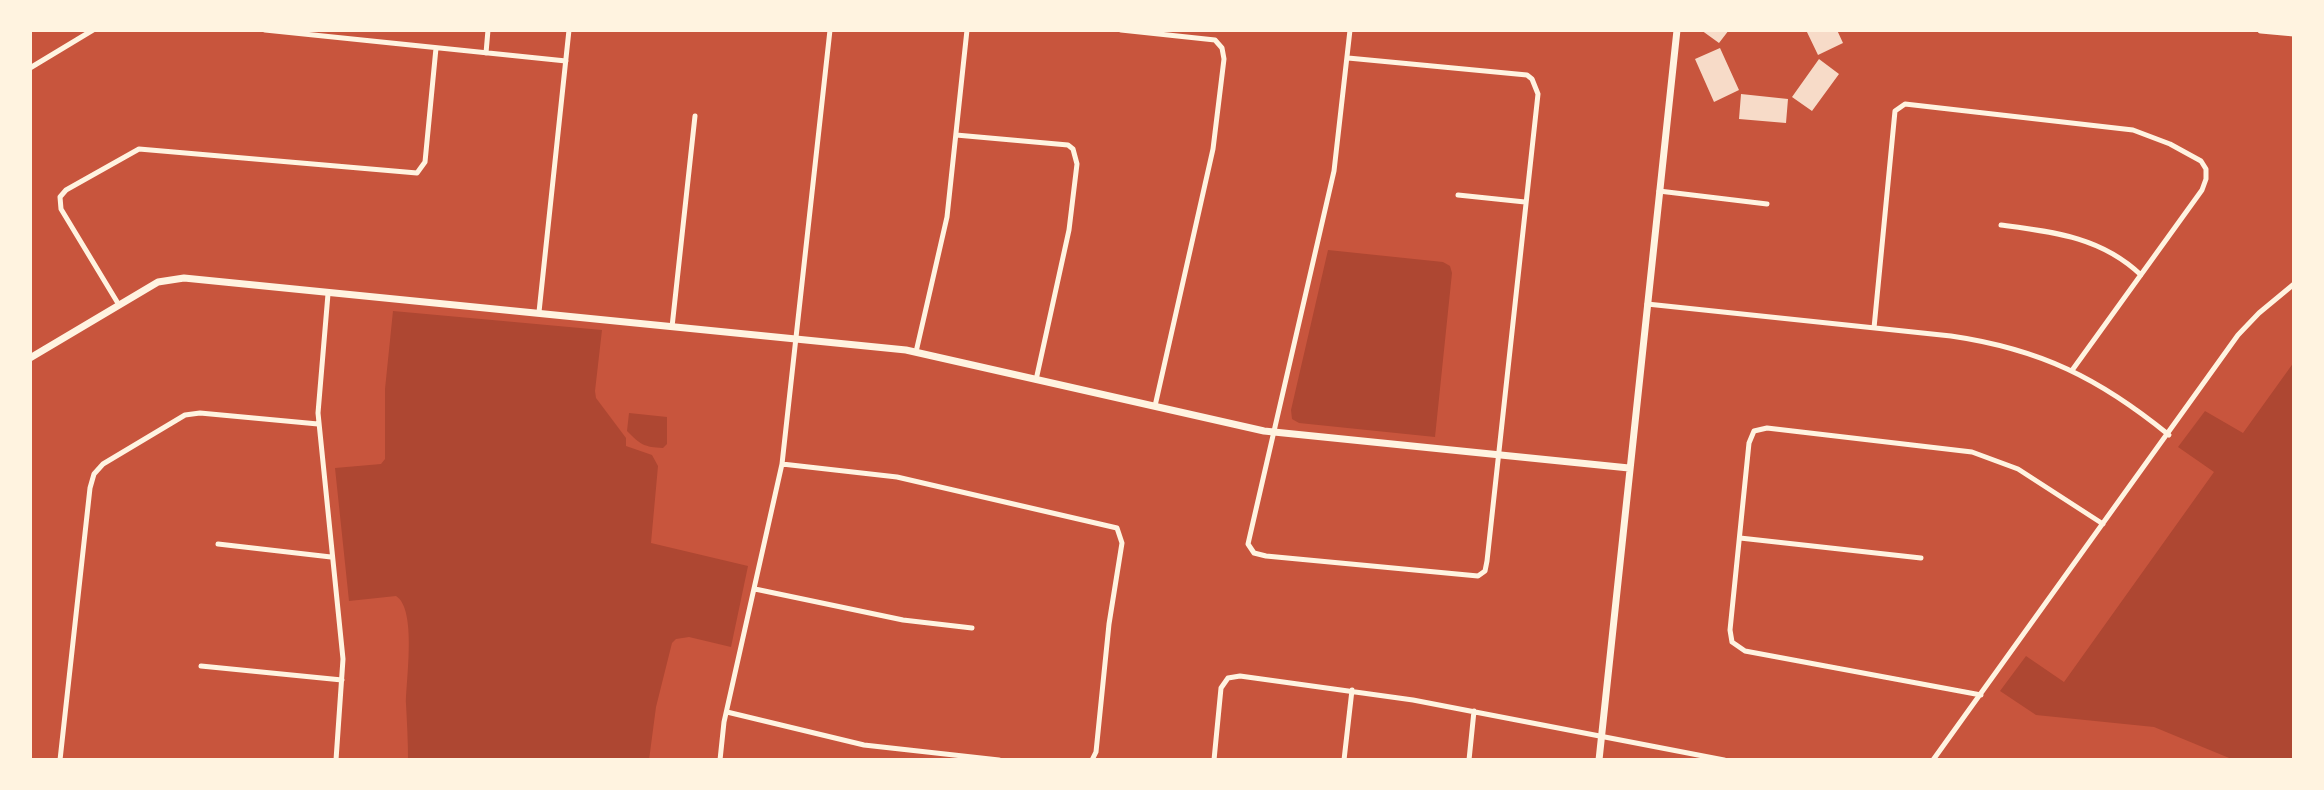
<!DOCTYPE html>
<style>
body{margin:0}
#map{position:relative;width:2324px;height:790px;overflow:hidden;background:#c8553d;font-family:"PT Sans",sans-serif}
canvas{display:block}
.frame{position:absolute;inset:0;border:32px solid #fff3e0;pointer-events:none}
</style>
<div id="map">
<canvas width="2324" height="790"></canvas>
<div class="frame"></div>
</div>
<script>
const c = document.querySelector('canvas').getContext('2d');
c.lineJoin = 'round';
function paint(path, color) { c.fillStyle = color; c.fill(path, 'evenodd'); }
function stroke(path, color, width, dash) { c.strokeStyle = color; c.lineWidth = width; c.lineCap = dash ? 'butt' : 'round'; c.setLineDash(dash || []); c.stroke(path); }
paint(new Path2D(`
 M 1328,250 L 1443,262 L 1450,266 L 1452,273 L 1435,437 L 1299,423 L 1292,419 L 1291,410 Z
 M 393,311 L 602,330 L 595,391 L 596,398 L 626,438 L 626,446 L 652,455 L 658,466 L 651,543 L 748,566 L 731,647 L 689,637 L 676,639 L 672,643 L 656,707 L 649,760 L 408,760 C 408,741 407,723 406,704 C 406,680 417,609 396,596 L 349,601 L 335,468 L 381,464 L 385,459 L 385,389 Z
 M 2294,362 L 2294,760 L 2234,760 L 2154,727 L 2036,715 L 2000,691 L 2026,656 L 2064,682 L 2214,472 L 2178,447 L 2205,411 L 2243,433 Z
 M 629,413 L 667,417 L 667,444 L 663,448 C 644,447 641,445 627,431 Z`), '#ae4732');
paint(new Path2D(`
 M 1701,30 L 1729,30 L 1719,43 Z
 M 1806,30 L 1837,30 L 1843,43 L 1818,55 Z
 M 1720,48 L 1739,90 L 1714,102 L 1695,59 Z
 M 1819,59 L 1839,74 L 1812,111 L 1792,97 Z
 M 1741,94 L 1788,99 L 1786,123 L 1739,119 Z`), '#f7dbc8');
stroke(new Path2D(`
 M 265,30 L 566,61
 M 1121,30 L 1215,40 L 1222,48 L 1224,59 L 1213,149 L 1155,406
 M 486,53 L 488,30
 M 1348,58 L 1527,75 L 1532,79 L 1538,94 L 1487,561 L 1485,571 L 1478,576 L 1266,556 L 1254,553 L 1248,544 L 1334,171 L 1350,30
 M 30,68 L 93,30
 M 956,135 L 1068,145 L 1073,149 L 1077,164 L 1069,230 L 1036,380
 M 1659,191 L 1767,204
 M 1458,195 L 1525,202
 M 2001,225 C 2054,232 2101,237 2141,275
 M 328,294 L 318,413 L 343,659 L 336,760
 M 1647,304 L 1951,336 C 2040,349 2099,378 2169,435
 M 119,305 L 61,209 L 60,197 L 66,190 L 139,149 L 417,173 L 425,162 L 436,48
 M 539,312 L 569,30
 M 672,327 L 695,116
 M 1874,328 L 1895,111 L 1905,104 L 2133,130 L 2170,144 L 2201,161 L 2206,169 L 2206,179 L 2202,190 L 2073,369
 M 916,352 L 947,217 L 967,30
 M 782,464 L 897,477 L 1117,528 L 1122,543 L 1109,624 L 1096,752 L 1092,760
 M 1740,538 L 1921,558
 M 218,544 L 331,557
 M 755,589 L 903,620 L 972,628
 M 201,666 L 342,680
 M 1981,695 L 1745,651 L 1732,642 L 1730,630 L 1749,443 L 1754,431 L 1767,428 L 1972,452 L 2018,469 L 2103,524
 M 727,712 L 864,745 L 999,760
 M 60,760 L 90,488 L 94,474 L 103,464 L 185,415 L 200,413 L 318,424
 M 720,760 L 724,722 L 782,464 L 830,30
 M 1214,760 L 1221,688 L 1228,678 L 1240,676 L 1413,700 L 1724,760
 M 1344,760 L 1352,690
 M 1469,760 L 1474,711
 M 1933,760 L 2238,335 L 2259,313 L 2294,284`), '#fff3e0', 5);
stroke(new Path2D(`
 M 30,358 L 158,282 L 184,278 L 906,350 L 1264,431 L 1629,468
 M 1599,760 L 1677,30`), '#fff3e0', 7);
stroke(new Path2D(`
 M 2261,30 L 2294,33`), '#fff3e0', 7);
</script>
